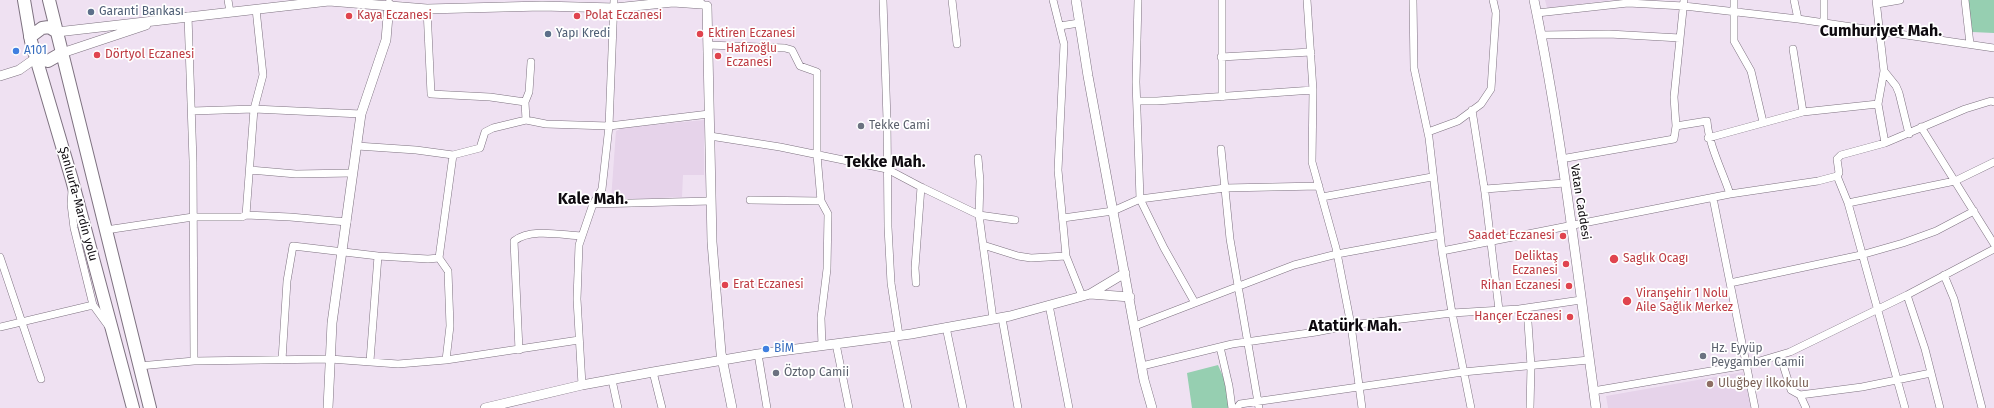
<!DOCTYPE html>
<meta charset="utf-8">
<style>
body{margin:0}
canvas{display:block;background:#efe1f2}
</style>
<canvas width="1994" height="408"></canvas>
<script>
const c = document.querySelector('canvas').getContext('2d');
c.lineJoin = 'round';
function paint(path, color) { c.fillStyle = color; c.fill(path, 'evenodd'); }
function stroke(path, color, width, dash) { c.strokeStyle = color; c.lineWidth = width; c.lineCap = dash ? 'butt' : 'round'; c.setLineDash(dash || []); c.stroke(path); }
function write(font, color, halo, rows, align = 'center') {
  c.font = font + ' "Fira Sans",sans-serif'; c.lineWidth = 3.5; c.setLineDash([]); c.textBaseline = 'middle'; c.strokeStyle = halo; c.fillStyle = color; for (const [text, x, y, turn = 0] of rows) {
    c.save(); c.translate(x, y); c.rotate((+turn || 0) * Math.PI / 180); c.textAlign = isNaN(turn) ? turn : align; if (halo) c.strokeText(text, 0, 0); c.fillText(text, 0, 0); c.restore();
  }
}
paint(new Path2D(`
 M 1545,0 L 1614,0 L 1547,8 Z
 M 704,120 L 704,175 L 683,175 L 682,197 L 611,200 L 616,131 L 622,128 Z
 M 1743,372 L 1751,408 L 1608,408 L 1606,396 Z`), '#e6d3ea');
paint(new Path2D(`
 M 1968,0 L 1994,0 L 1994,33 L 1972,32 Z
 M 1218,365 L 1228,388 L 1229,408 L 1192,408 L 1187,373 Z`), '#96cfb1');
const minor = new Path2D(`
 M 228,0 L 230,12
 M 883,0 L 887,120 L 888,227 L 891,283 L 899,335
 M 952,0 L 957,44
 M 1053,0 L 1064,44 L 1058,170 L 1066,256 L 1082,296
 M 1138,0 L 1136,82 L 1140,199 L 1164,248 L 1195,303
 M 1307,0 L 1313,90 L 1312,162 L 1336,248 L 1351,325 L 1362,408
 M 1413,0 L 1414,68 L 1429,138 L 1442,251 L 1452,313 L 1471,408
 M 1734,0 L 1734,41 L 1751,71 L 1763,122
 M 1794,0 L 1798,19
 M 1876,0 L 1884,71 L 1896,86 L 1899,93 L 1909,134
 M 1965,0 L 1970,44
 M 1877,4 L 1900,0
 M 427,9 L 431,94 L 490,97 L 525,102
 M 1537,13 L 1628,3 L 1684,6 L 1798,19 L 1994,48
 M 188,16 L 193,161 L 194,361
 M 1824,24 L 1824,0
 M 1060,26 L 1079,23
 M 1541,35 L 1609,34 L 1680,38
 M 708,45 L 785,48 L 792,50 L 800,66 L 817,72 L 817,155 L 821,201
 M 1793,49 L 1803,112
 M 1221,57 L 1311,52
 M 1884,71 L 1878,104 L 1885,143
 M 1222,97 L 1222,0
 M 1137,101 L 1157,101 L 1313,90
 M 1472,110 L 1485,193 L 1499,310
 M 192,111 L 254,109 L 361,114
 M 526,120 L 525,102 L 529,92 L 531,62
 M 1676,126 L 1707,121 C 1709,146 1722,170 1730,194
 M 1921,127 L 1994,244
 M 1428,132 L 1458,121 L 1481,104 L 1491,89 L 1496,13 L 1493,0
 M 710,136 L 780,147 L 887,169 L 921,187 L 979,215 L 1015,220
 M 1708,138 L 1803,112 L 1878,104
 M 357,146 L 416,150 L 453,155 L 480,148 L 485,132 L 493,128 L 526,120 L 546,124 L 609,126 L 709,114
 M 1221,149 L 1230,239 L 1259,408
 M 453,155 L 439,258 L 448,271 L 450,326 L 446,360 L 579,340
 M 978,158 L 980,181 L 979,215 L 993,319
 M 1561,159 L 1674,139 L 1676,126 L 1674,97 L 1684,0
 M 250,170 L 296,174 L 352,173
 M 1837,176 L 1848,203 L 1905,408
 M 1485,189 L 1565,183
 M 72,190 L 71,204 L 74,228 L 93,305 L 109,327
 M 1322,197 L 1432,177
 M 1713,198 L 1755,408
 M 750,200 L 821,201 L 828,214 L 827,269 L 821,318 L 822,346
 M 1848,203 L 1955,181 L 1994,162
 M 593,204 L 711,201
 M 246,215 L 254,109 L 263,75 L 256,9
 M 1063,218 L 1113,211 L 1140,199 L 1225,188 L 1319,186
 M 106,230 L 193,217 L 242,217 L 246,215 L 290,217 L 347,222
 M 983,245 L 1018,256 L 1031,258 L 1066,256
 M 1442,251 L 1730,194 L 1818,181 L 1837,176 L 1839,173 L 1837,159 L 1841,155 L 1885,143 L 1965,109 L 1991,101 L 1994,102
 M 0,257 L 41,379
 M 1944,275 L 1954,299 L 1982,408
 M 916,283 L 915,268 L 921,187
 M 1730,283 L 1861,255 L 1903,243 L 1936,231 L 1974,211
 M 1907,295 L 1925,349 L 1940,408
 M 1049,305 L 1069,408
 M 1527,308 L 1531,366 L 1530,408
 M 1002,318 L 1018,408
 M 1135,326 L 1294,265 L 1337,254 L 1440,235
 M 0,327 L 93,305
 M 946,327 L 963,408
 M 893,336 L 908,408
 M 836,344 L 849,408
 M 1220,347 L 1229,386 L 1232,408
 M 519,350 L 514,241 C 531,228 561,235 581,236
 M 758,354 L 767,408
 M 1780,355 L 1791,390 L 1800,395 L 1806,408
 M 282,360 L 287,281 L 293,246 L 378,256 L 428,259 L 439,258
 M 370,361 L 378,256
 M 139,366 L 194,361 L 330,359 L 398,364 L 446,360
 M 1142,366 L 1232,344 L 1316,332 L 1351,325 L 1452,313 L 1519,309 L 1581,300
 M 653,372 L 662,408
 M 612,380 L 618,408
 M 582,385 L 577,299 L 579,245 L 593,204 L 602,189 L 609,126 L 614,0
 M 1593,391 L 1746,365 L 1790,352 L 1907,295 L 1994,249
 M 1800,395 L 1862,387 L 1931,373
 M 1237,408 L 1240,404 L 1463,372 L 1589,360`);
const tertiary = new Path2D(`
 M 1076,0 L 1088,76 L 1144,380 L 1152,408
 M 1534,0 C 1562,134 1577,272 1596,408
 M 707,6 L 712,242 L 721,353 L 732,408
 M 57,32 L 329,1 L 427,9 L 542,6 L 615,8 L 673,2 L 701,4
 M 62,53 L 146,25
 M 0,76 L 19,70 L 36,58
 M 1090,294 L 1130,297
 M 328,408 L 332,323 L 361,114 L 386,40 L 389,4
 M 485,408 L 582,385 L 653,372 L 758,354 L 911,334 L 1010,316 L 1090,294 L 1125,273`);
const trunk = new Path2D(`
 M 24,0 L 31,41 L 72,180 L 133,408
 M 49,0 L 150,408
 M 30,37 L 42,28 L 49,27 L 57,32
 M 36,58 L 48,61 L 62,53`);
stroke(minor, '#7e7280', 8);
stroke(tertiary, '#7e7280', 10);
stroke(trunk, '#7e7280', 14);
stroke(minor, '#fff', 7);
stroke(tertiary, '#fff', 9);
stroke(trunk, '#fff', 12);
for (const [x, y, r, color] of [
 [91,12,4,"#5c6f8a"],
 [349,16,4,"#e0444e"],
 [577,16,4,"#e0444e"],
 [548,34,4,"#5c6f8a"],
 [700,34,4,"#e0444e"],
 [16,51,4,"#3f7fe0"],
 [97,55,4,"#e0444e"],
 [718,56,4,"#e0444e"],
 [861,126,4,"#6b7280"],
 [1563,236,4,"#e0444e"],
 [1614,259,5,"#e0444e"],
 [1566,264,4,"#e0444e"],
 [725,285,4,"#e0444e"],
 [1569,286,4,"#e0444e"],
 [1627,301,5,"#e0444e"],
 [1570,317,4,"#e0444e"],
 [766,349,4,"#3f7fe0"],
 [1703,356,4,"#6b7280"],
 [776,373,4,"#6b7280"],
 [1710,384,4,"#8d6e63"]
]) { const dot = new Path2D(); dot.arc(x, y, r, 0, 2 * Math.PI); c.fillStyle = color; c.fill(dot); stroke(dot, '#fff', 1.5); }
write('12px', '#4e5e75', '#fff', [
 ["Garanti Bankası",99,12],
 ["Yapı Kredi",556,34]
], 'left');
write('12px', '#be3a42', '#fff', [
 ["Kaya Eczanesi",357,16],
 ["Polat Eczanesi",585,16],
 ["Ektiren Eczanesi",708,34],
 ["Hafızoğlu",726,49],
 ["Eczanesi",726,63],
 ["Dörtyol Eczanesi",105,55],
 ["Saadet Eczanesi",1555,236,"right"],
 ["Deliktaş",1558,257,"right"],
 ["Eczanesi",1558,271,"right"],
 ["Saglık Ocagı",1623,259],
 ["Erat Eczanesi",733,285],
 ["Rihan Eczanesi",1561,286,"right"],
 ["Viranşehir 1 Nolu",1636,294],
 ["Aile Sağlık Merkez",1636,308],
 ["Hançer Eczanesi",1562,317,"right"]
], 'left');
write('12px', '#366cbe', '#fff', [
 ["A101",24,51],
 ["BİM",774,349]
], 'left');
write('12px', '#5b616d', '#fff', [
 ["Tekke Cami",869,126],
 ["Hz. Eyyüp",1711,349],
 ["Peygamber Camii",1711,363],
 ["Öztop Camii",784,373]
], 'left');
write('12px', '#0e0a0f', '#fff', [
 ["Vatan Caddesi",1580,202,81],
 ["Şanlıurfa-Mardin yolu",78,204,75]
]);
write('12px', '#785e54', '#fff', [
 ["Uluğbey İlkokulu",1718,384]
], 'left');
write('bold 16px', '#0e0a0f', '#fff', [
 ["Cumhuriyet Mah.",1881,32],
 ["Tekke Mah.",885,163],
 ["Kale Mah.",593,200],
 ["Atatürk Mah.",1355,327]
]);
</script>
